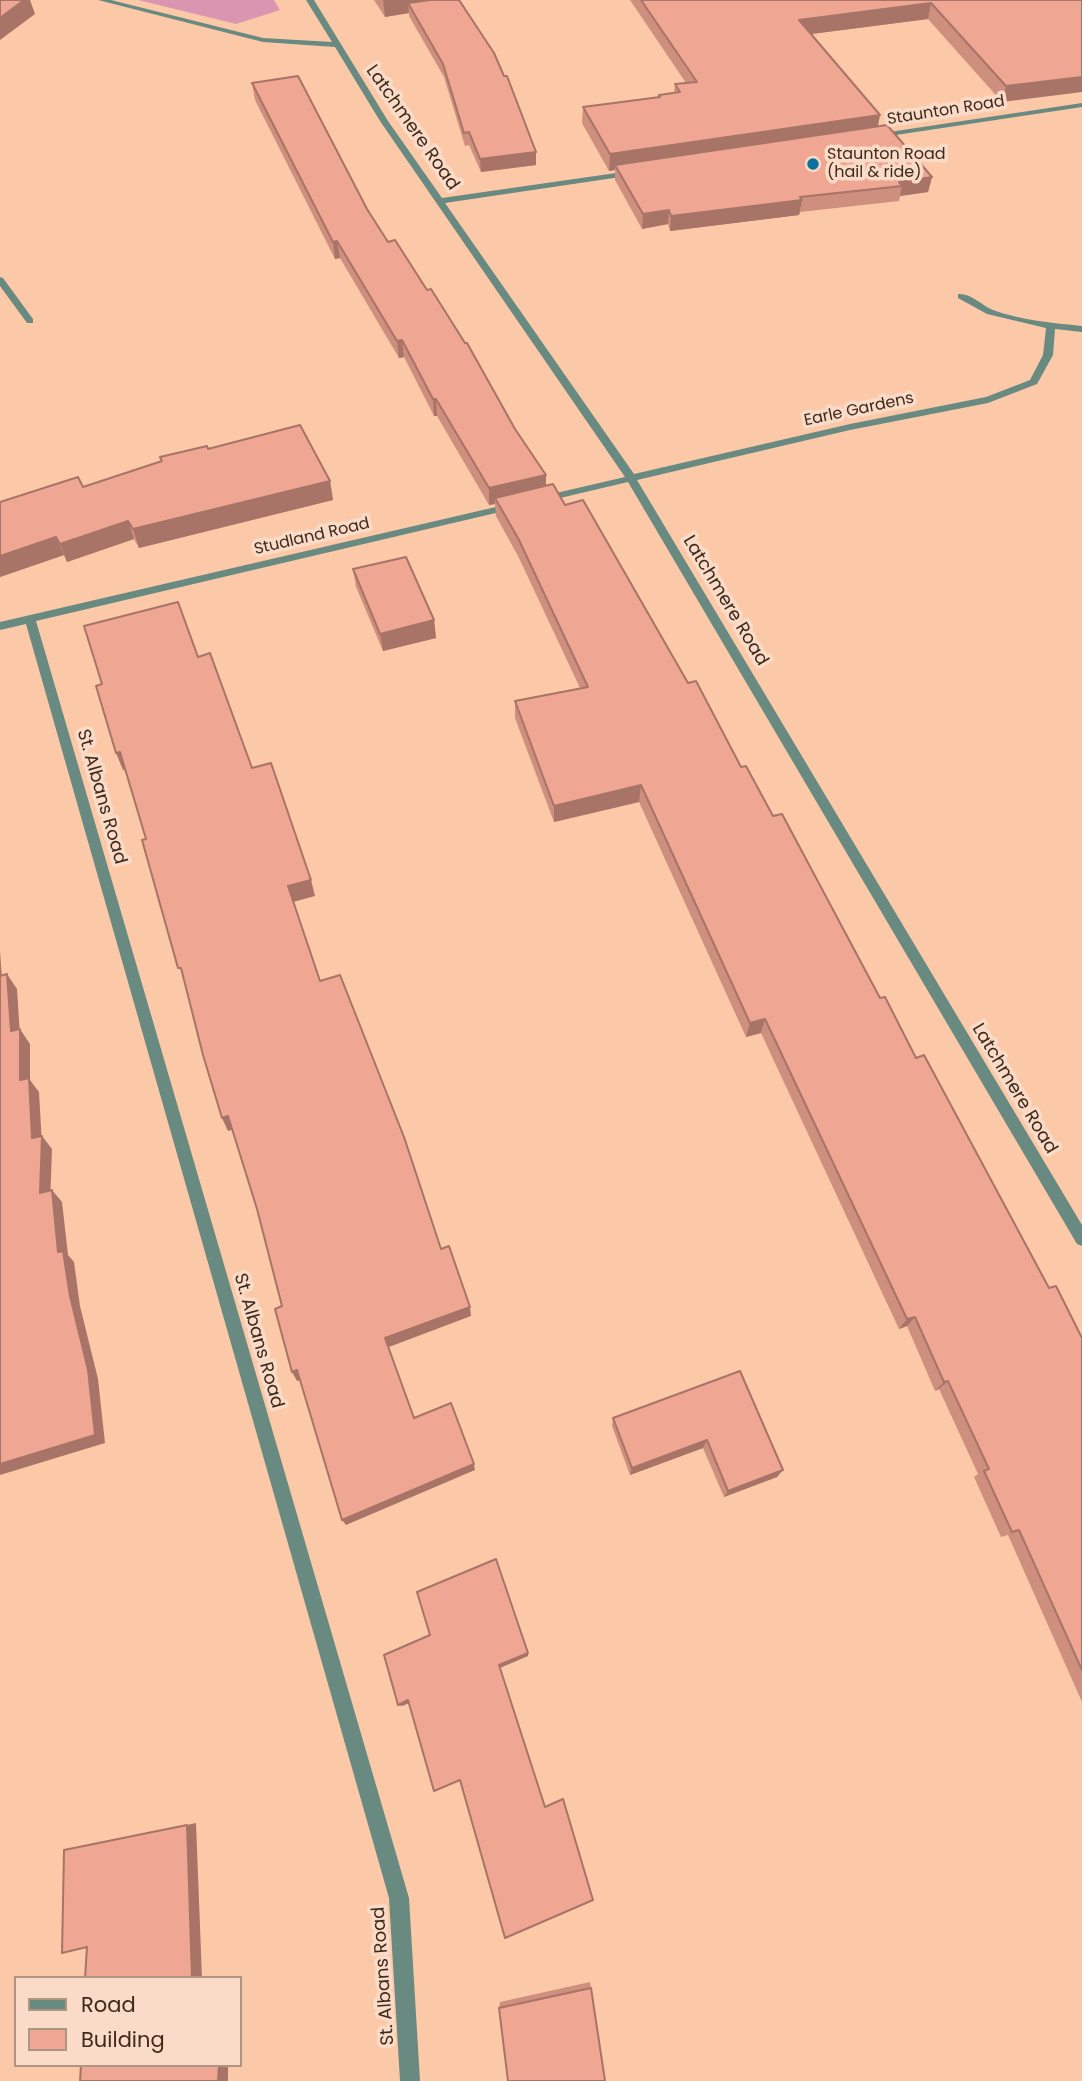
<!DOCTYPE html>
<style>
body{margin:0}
#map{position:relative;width:1082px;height:2081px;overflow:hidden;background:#fcc9a8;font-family:Poppins,sans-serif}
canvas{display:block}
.legend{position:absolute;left:14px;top:1976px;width:228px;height:91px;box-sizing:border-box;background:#fadbc7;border:2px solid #ae9483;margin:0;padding:9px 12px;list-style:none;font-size:21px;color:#3d2a1d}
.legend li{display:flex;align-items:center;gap:14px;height:35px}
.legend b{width:35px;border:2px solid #ae9483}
</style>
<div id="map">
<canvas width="1082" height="2081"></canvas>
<ul class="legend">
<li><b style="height:9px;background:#688a80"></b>Road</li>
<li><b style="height:19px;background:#efa693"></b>Building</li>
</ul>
</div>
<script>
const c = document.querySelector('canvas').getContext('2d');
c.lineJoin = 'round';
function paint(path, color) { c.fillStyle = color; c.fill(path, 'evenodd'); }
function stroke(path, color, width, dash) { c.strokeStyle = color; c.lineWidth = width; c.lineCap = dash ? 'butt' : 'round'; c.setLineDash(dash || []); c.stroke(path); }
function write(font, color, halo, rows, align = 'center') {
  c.font = font + ' Poppins,sans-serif'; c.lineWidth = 7; c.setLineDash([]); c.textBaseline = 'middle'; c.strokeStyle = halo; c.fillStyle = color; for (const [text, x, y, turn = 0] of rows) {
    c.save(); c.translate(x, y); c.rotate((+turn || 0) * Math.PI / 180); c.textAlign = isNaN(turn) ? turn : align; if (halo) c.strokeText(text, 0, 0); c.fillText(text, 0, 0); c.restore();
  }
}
paint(new Path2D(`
 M 138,0 L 274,0 L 280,10 L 236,24 Z`), '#da96b0');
paint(new Path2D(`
 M 0,277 L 3,278 L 33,319 L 33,323 L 27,323 L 0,286 Z`), '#688a80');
paint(new Path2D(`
 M 98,0 L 111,0 L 263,38 L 332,42 L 306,0 L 314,0 L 388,121 L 442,198 L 637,170 L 637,174 L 634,175 L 445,203 L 634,474 L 850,424 L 986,397 L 1030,380 L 1043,355 L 1046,328 L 987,314 L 958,298 L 958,294 C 971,293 981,305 993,310 C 1020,320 1053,323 1082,326 L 1082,332 L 1055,329 L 1053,355 L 1037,384 L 988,403 L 850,430 L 637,480 L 1082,1225 L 1082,1246 L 1077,1244 L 628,482 L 543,502 L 538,499 L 543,496 L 625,477 L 380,121 L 335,47 L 263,42 Z
 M 1082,103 L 1082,107 L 876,138 L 872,136 L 876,134 Z
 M 513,503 L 517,504 L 517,508 L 36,621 L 409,1898 L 420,2081 L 400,2081 L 389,1898 L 26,624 L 0,630 L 0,622 Z`), '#688a80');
paint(new Path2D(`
 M 374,0 L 459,0 L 536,152 L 536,165 L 481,172 L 469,145 L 465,146 L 444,77 L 409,16 L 409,13 L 385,17 Z
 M 630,0 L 1082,0 L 1002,102 L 928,19 L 811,34 L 878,126 L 932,177 L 928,192 L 900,196 L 899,201 L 800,212 L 799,215 L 670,231 L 668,224 L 642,229 L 615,180 L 615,170 L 609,171 L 582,123 L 583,107 L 658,98 L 659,95 L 674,93 L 675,84 L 686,83 Z
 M 252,83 L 367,209 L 388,242 L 427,290 L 546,486 L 565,505 L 688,683 L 773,816 L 880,998 L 916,1058 L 1049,1288 L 1082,1338 L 1082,1702 L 1008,1535 L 1001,1537 L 974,1477 L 978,1474 L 939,1389 L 935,1391 L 907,1326 L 899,1329 L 761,1033 L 746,1037 L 639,802 L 554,822 L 515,718 L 515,701 L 580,688 L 519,558 L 496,516 L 495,504 L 489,505 L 437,416 L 434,416 L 404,357 L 399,358 L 340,258 L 335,259 L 255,100 Z
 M 208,449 L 330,481 L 333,500 L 139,548 L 134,539 L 67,562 L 64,555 L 0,577 L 0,502 L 83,487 Z
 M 353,569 L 434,620 L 436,638 L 383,651 L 356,587 Z
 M 740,1371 L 783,1470 L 777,1477 L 724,1497 L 703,1448 L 630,1475 L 612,1426 L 613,1418 Z
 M 590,1982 L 591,1988 L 499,2008 L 500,2002 Z`), '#ce8f7e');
paint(new Path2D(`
 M 24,0 L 30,0 L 35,14 L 0,40 L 0,18 Z
 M 383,0 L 435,0 L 408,3 L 409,13 L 385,17 Z
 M 931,3 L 928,19 L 796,36 L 799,20 Z
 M 1082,77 L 1082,92 L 1002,102 L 1006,86 Z
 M 880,115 L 877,131 L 615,165 L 615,170 L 609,171 L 610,154 Z
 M 536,152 L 536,165 L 481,172 L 480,159 Z
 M 932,177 L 928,192 L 900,196 L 902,186 L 899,182 Z
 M 802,200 L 799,215 L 670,231 L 671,216 Z
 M 669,210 L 668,224 L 642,229 L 643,214 Z
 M 337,241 L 340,258 L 335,259 L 333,242 Z
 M 402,340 L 404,357 L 399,358 L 397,341 Z
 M 433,399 L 436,399 L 437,416 L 434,416 Z
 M 546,475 L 546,492 L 495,498 L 495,504 L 489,505 L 489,488 Z
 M 330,481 L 333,500 L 139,548 L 133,529 Z
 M 128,521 L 134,539 L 67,562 L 60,544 Z
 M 56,537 L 64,555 L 0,577 L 0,556 Z
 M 434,620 L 436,638 L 383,651 L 380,634 Z
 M 120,752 L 127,769 L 123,770 L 116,753 Z
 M 641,785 L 639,802 L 554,822 L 554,806 Z
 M 311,880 L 315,896 L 293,902 L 288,886 Z
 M 0,951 L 3,992 L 0,988 Z
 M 7,974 L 17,989 L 20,1036 L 20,1029 L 30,1044 L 30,1080 L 39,1092 L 42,1145 L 42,1136 L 52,1149 L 50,1205 L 40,1193 L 32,1138 L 11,1031 Z
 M 765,1019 L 761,1033 L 746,1037 L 750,1023 Z
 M 228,1116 L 234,1129 L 228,1131 L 222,1118 Z
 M 52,1190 L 62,1202 L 68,1255 L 74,1262 L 80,1306 L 98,1379 L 105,1443 L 0,1475 L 0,1464 L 58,1252 Z
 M 470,1307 L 471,1316 L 389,1347 L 385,1338 Z
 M 915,1317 L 907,1326 L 899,1329 L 907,1319 Z
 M 297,1370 L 303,1379 L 297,1381 L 292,1372 Z
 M 948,1381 L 939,1389 L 935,1391 L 944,1382 Z
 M 707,1440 L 703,1448 L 630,1475 L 632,1468 Z
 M 474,1464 L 475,1470 L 346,1525 L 342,1520 Z
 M 783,1470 L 777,1477 L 724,1497 L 728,1491 Z
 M 528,1653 L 528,1656 L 500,1668 L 499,1665 Z
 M 408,1700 L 412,1702 L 402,1706 L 398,1705 Z
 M 196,1823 L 202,1978 L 192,1978 L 187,1825 Z
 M 219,2065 L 228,2065 L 228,2081 L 218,2081 Z`), '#a77467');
const building = new Path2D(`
 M 0,0 L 24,0 L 0,18 Z
 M 430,0 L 459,0 L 494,53 L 504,76 L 507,76 L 536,152 L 480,159 L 469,132 L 464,133 L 443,64 L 408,3 Z
 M 641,0 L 1082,0 L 1082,77 L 1006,86 L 931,3 L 799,20 L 880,115 L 610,154 L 583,107 L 660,97 L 659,95 L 680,92 L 675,84 L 697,82 Z
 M 298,76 L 367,209 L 388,242 L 395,240 L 427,290 L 431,289 L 465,343 L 467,343 L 515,429 L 546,475 L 489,488 L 436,399 L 433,399 L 402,340 L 397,341 L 337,241 L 333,242 L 252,83 Z
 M 887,125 L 932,177 L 899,182 L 902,186 L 800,197 L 802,200 L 671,216 L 669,210 L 643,214 L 615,165 Z
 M 300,425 L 330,481 L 133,529 L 128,521 L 60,544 L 56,537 L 0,556 L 0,502 L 78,477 L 83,487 L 162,461 L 160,457 L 207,446 L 208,449 Z
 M 553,484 L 565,505 L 583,500 L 688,683 L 696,681 L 741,767 L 746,766 L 773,816 L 782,814 L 880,998 L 885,997 L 916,1058 L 924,1055 L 1049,1288 L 1056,1286 L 1082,1338 L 1082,1670 L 1019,1530 L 1012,1532 L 984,1471 L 989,1469 L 948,1381 L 944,1382 L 915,1317 L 907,1319 L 765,1019 L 750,1023 L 641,785 L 554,806 L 515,701 L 588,687 L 519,540 L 495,498 Z
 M 406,557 L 434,620 L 380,634 L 353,569 Z
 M 178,602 L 198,657 L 210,653 L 252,768 L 271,763 L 311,880 L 288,886 L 320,981 L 340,975 L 404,1137 L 441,1249 L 449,1246 L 470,1307 L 385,1338 L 414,1418 L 451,1403 L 474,1464 L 342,1520 L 297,1370 L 292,1372 L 275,1309 L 282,1306 L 257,1209 L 228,1116 L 222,1118 L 203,1055 L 181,968 L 178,968 L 142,840 L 146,839 L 120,752 L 116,753 L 96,686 L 102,684 L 84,626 Z
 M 7,974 L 11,1031 L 20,1029 L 20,1080 L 29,1078 L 32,1138 L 42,1136 L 40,1193 L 52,1190 L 58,1252 L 63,1251 L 70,1296 L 88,1370 L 95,1435 L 0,1464 L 0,976 Z
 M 740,1371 L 783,1470 L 728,1491 L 707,1440 L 632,1468 L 613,1418 Z
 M 496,1559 L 528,1653 L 499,1665 L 545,1807 L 563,1799 L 593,1900 L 505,1938 L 460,1780 L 434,1791 L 408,1700 L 398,1705 L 384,1655 L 430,1635 L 417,1592 Z
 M 187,1825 L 192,1978 L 85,1978 L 87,1947 L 62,1953 L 64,1850 Z
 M 591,1988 L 605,2081 L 508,2081 L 499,2008 Z
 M 81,2065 L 219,2065 L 218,2081 L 80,2081 Z`);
paint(building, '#efa693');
stroke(building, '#a77467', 2);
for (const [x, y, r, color] of [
 [813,164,7,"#08719e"]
]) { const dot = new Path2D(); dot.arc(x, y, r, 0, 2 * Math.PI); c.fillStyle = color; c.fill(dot); stroke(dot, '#fadbc7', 2.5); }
write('16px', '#3d2a1d', '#fadbc7', [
 ["Staunton Road",946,111,-9],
 ["Earle Gardens",859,410,-12],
 ["Studland Road",312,537,-13]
]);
write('16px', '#3d2a1d', '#fadbc7', [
 ["Staunton Road",827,155],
 ["(hail & ride)",827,173]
], 'left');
write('18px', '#3d2a1d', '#fadbc7', [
 ["Latchmere Road",412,128,55],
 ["Latchmere Road",725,601,59],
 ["St. Albans Road",101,797,74],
 ["Latchmere Road",1014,1089,59],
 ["St. Albans Road",258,1341,74],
 ["St. Albans Road",384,1976,-94]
]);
</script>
